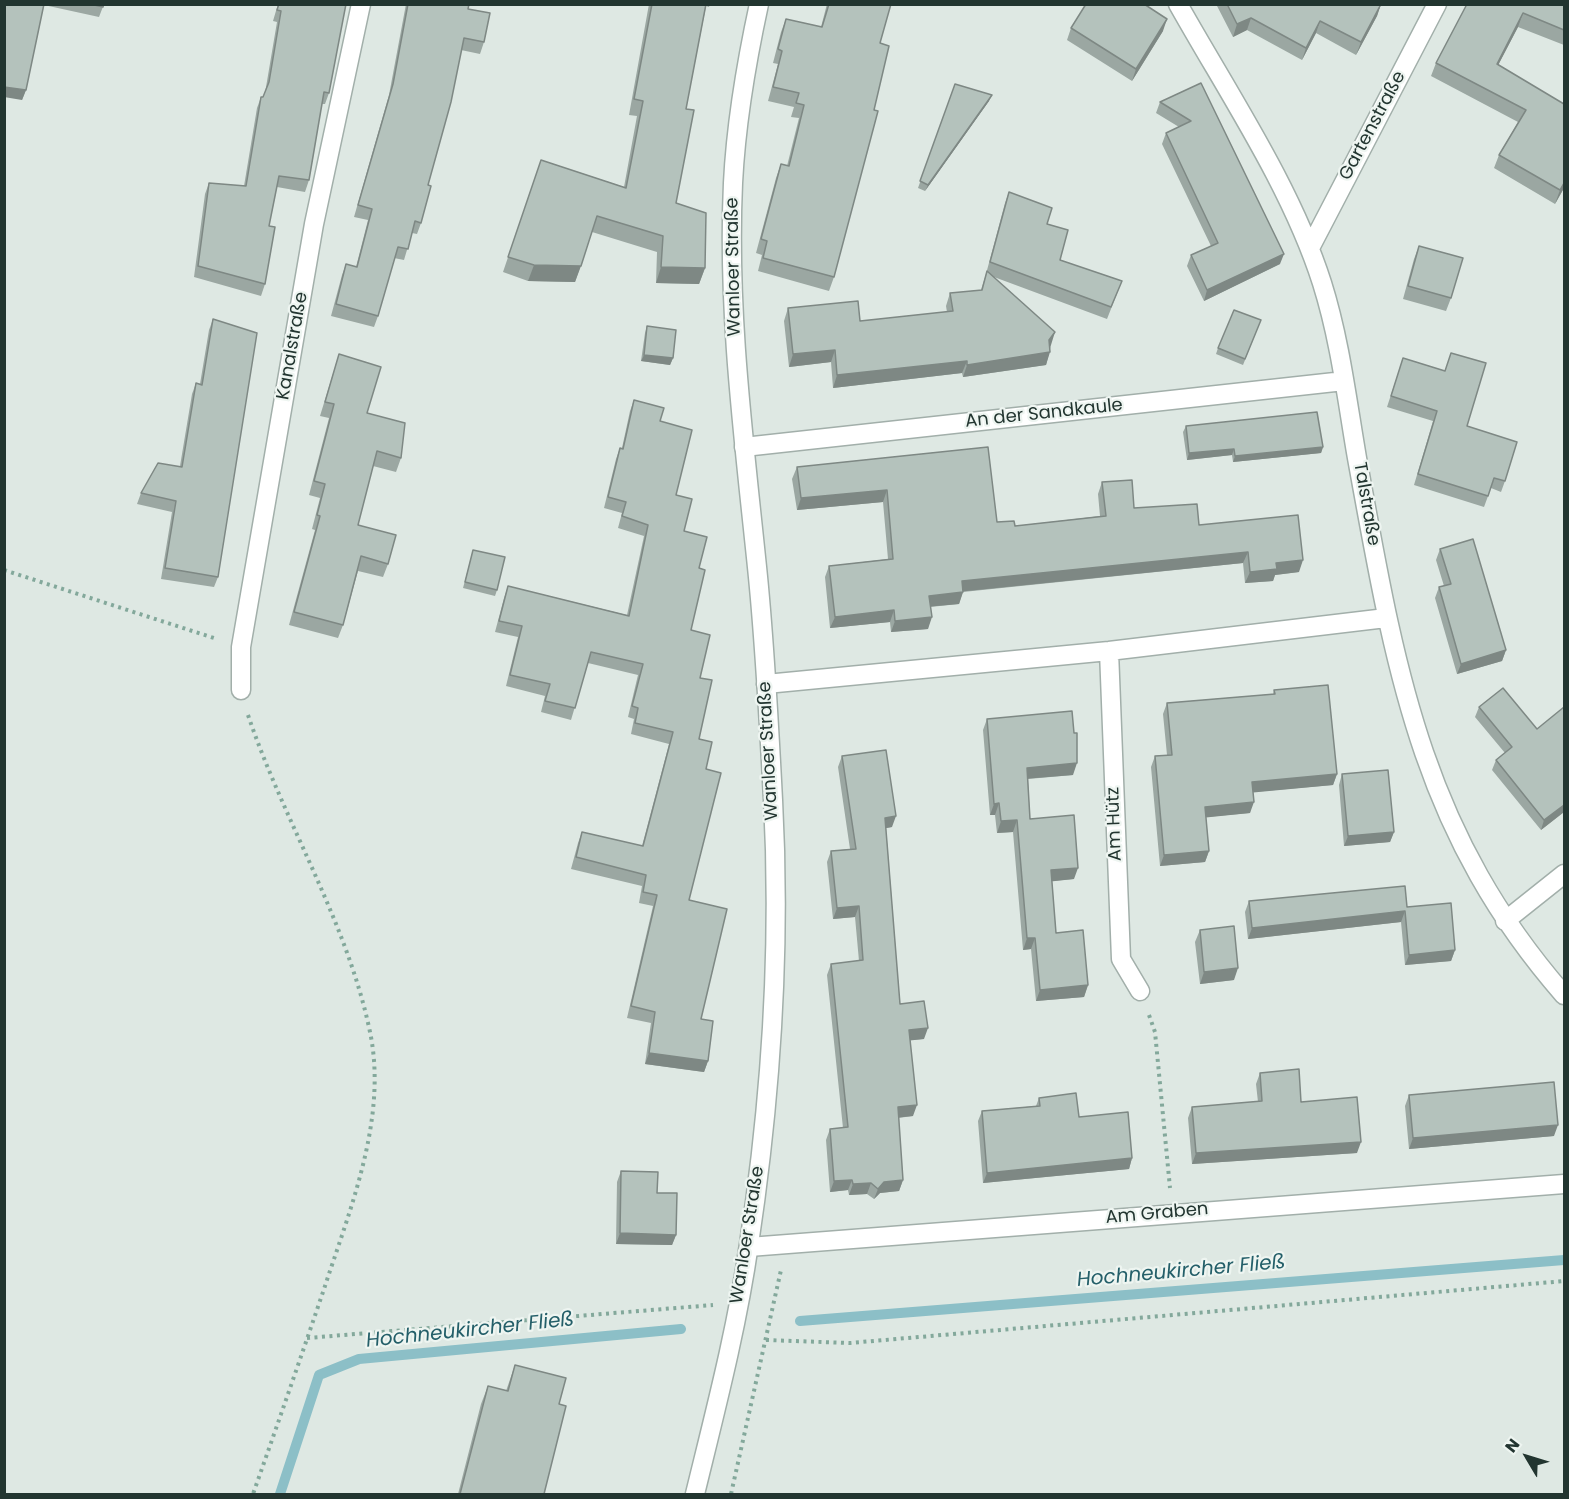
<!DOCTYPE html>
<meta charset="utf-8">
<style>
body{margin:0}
#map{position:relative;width:1569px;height:1499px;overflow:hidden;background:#dee8e3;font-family:Poppins,sans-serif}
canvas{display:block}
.frame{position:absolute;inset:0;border:6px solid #223530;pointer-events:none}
.north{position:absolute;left:1497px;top:1427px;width:60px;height:60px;-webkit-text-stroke:4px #eef5f1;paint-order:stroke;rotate:308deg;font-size:16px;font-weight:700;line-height:24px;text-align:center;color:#223530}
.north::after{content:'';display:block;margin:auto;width:21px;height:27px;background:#223530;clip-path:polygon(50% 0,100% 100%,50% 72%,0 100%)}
</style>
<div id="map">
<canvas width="1569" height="1499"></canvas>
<div class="frame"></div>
<div class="north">N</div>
</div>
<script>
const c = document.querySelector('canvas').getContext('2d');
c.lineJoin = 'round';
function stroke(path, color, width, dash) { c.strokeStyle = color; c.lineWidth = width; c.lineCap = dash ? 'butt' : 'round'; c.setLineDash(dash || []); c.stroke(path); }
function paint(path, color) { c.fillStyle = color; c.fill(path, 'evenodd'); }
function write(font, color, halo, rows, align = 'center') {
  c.font = font + ' Poppins,sans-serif'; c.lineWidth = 4.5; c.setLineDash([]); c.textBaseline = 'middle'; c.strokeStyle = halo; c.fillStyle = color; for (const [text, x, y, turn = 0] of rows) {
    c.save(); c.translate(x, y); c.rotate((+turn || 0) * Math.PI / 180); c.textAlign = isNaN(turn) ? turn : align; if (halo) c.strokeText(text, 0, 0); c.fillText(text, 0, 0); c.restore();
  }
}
stroke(new Path2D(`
 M 800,1321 L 1564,1260
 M 280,1494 L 319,1375 L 359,1359 L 681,1329`), '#8cbfc7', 10);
const minor = new Path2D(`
 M 1178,4 C 1228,93 1291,186 1322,283 C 1340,340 1347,400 1357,458 C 1395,666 1420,830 1564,995
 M 1310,248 L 1437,4
 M 744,447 L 1344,381
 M 1109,651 L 1121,959 L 1140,991
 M 766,684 L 1109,651 L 1386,618
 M 241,690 L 241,647 L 314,224 L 361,4
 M 1505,921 L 1564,874
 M 749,1247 L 1564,1184`);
const tertiary = new Path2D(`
 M 695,1494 C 715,1412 737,1328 749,1244 C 771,1098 781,948 773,800 C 769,722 765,644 757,567 C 744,440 727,312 733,183 C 736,123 746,64 759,4`);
stroke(minor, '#a2afaa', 21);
stroke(tertiary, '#a2afaa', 21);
stroke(new Path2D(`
 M 4,570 L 217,639
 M 248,715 C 284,822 347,921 370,1032 C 388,1118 350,1209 324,1289 C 301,1357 277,1426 253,1494
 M 1149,1015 L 1155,1032 L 1170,1188
 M 307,1338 L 713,1305
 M 766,1340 L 850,1343 L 1564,1281
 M 731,1494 L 781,1270`), '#83a89b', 4, [3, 4.5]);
stroke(minor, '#fff', 18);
stroke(tertiary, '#fff', 18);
paint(new Path2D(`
 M 4,4 L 104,4 L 99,17 L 44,5 L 26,90 L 22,100 Z
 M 278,4 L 329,93 L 325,104 L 322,104 L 309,180 L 305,192 L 277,187 L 269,226 L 265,284 L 261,296 L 194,277 L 205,194 L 209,183 L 244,186 L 257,108 L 261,97 L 263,97 L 265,93 L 277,22 L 273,21 Z
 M 406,4 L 469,4 L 468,9 L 484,42 L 480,54 L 461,50 L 428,185 L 421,223 L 417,234 L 412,233 L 404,260 L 394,258 L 378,316 L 374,327 L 331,316 L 342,275 L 346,264 L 356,267 L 368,220 L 354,217 L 389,95 Z
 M 649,4 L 710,4 L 709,7 L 706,6 L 686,109 L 676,203 L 705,268 L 699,284 L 656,283 L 657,252 L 592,232 L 575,282 L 528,281 L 503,272 L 541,160 L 624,187 L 637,116 L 629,115 Z
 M 827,4 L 891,4 L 880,43 L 834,277 L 829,291 L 758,271 L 762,255 L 756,253 L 776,178 L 781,164 L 787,166 L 799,118 L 791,117 L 794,107 L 768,101 L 778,64 L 773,63 L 781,32 L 786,19 L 821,27 Z
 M 1216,4 L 1381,4 L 1377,16 L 1356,55 L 1316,33 L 1302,60 L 1247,30 L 1233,37 Z
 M 1467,4 L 1564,4 L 1564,45 L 1518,27 L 1498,65 L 1564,104 L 1564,188 L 1555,204 L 1494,168 L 1499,155 L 1518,122 L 1431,76 L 1436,63 Z
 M 1071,28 L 1163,31 L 1132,81 L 1067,40 Z
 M 1201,83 L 1280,264 L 1204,301 L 1187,266 L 1191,255 L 1211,246 L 1162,144 L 1166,133 L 1179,127 L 1156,113 L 1160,102 Z
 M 955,84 L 989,101 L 925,191 L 918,188 Z
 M 1009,192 L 1047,224 L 1060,260 L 1122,281 L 1107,319 L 994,277 L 1051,345 L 1046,365 L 963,377 L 962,373 L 833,388 L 831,362 L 789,367 L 784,321 L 788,308 L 860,321 L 947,312 L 946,306 L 950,293 L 981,290 L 986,274 L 1005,203 Z
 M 1419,246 L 1451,298 L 1446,311 L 1403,299 L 1414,259 Z
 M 213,319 L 218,577 L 214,587 L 161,579 L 172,512 L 137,504 L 141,493 L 180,466 L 192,394 L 196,383 L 200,384 L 209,330 Z
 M 1261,320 L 1243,365 L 1216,354 L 1218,348 Z
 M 647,326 L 673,358 L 670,365 L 641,361 L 645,333 Z
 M 1451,353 L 1467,426 L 1505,481 L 1501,492 L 1491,488 L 1484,507 L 1414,485 L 1433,421 L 1387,407 L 1403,358 L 1445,371 Z
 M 339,354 L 367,413 L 401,458 L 396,472 L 373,466 L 358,525 L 388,564 L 383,577 L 358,571 L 343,625 L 338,638 L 289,625 L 315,530 L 312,529 L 320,498 L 309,495 L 329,418 L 320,416 Z
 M 634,400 L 660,421 L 684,531 L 699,568 L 691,630 L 700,678 L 699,739 L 706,769 L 689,900 L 701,1019 L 708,1061 L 704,1072 L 645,1064 L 651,1023 L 627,1018 L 653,906 L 639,903 L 642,886 L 571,869 L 578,843 L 582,832 L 642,846 L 669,744 L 631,734 L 634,719 L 628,717 L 638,675 L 588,663 L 571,720 L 541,712 L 545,696 L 506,686 L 518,637 L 495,632 L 504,598 L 508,586 L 627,615 L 644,536 L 618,528 L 622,513 L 604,508 L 616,459 L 620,448 L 622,448 L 630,411 Z
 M 1186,426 L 1323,447 L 1321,453 L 1233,462 L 1232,455 L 1187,460 L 1183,432 Z
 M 988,447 L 997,522 L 1015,526 L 1100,516 L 1098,494 L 1102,482 L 1134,508 L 1199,525 L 1299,572 L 1275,575 L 1273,581 L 1245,583 L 1243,563 L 963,592 L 959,604 L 930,607 L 928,629 L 891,632 L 890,622 L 830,628 L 825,577 L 829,566 L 888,559 L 883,502 L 797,510 L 792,479 L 797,467 Z
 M 1440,549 L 1506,650 L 1502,661 L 1457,674 L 1435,598 L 1439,587 L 1444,586 L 1436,560 Z
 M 473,550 L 497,590 L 495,596 L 463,588 Z
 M 1503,688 L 1564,812 L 1541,830 L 1492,770 L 1496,760 L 1505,753 L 1475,717 L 1479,707 Z
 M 1274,690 L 1337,774 L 1333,785 L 1253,792 L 1250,813 L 1206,817 L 1209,851 L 1205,862 L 1160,866 L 1151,767 L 1155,756 L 1167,755 L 1163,714 L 1167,703 L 1273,694 Z
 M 987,719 L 1073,775 L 1028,779 L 1030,819 L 1074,879 L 1052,881 L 1056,933 L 1088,985 L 1084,997 L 1036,1001 L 1031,949 L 1023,950 L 1013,832 L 997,833 L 995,815 L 990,815 L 983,730 Z
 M 842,756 L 892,827 L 886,828 L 900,1004 L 924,1039 L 910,1040 L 913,1116 L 898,1118 L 903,1180 L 899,1191 L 880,1193 L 874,1199 L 867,1194 L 849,1195 L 848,1190 L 830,1192 L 826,1140 L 830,1129 L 843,1128 L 827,975 L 831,964 L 859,961 L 855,917 L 833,919 L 827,862 L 831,851 L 850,849 L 838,767 Z
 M 1342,774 L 1394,832 L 1390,842 L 1344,846 L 1339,785 Z
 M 1249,901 L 1407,907 L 1455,950 L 1451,961 L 1405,965 L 1401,922 L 1248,939 L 1245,912 Z
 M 1200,930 L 1234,980 L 1200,984 L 1195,942 Z
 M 1260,1073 L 1301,1102 L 1357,1153 L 1192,1164 L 1188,1118 L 1192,1107 L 1258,1102 L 1256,1084 Z
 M 1409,1095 L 1554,1136 L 1409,1149 L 1405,1106 Z
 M 1039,1098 L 1079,1117 L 1132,1158 L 1129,1169 L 983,1183 L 978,1121 L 982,1111 L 1036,1106 Z
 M 621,1171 L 657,1193 L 676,1235 L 672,1245 L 616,1244 L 617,1182 Z
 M 515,1365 L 559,1404 L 544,1494 L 458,1494 L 481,1404 L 488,1386 L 506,1391 Z`), '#9ba7a2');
paint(new Path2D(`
 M 1381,4 L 1377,16 L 1356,55 L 1361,42 Z
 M 1523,13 L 1518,27 L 1492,77 L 1497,64 Z
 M 1251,18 L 1247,30 L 1233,37 L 1237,24 Z
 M 1167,19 L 1163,31 L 1132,81 L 1136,69 Z
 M 1320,21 L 1316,33 L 1302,60 L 1306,48 Z
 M 4,87 L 26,90 L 22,100 L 4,97 Z
 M 992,95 L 989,101 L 925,191 L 928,185 Z
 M 1564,183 L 1564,188 L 1555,204 L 1560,190 Z
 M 1284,254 L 1280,264 L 1204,301 L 1207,290 Z
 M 534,265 L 581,266 L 575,282 L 528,281 Z
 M 661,267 L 705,268 L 699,284 L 656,283 Z
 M 1055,332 L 1051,345 L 1045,352 L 1049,340 Z
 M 835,350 L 831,362 L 789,367 L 793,354 Z
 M 1050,352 L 1046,365 L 963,377 L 967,365 Z
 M 644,355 L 673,358 L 670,365 L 641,361 Z
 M 967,361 L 962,373 L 833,388 L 837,375 Z
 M 1323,447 L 1321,453 L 1233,462 L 1235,456 Z
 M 1234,449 L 1232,455 L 1187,460 L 1189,453 Z
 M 887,490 L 883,502 L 797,510 L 801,498 Z
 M 1248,552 L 1243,563 L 957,592 L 962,581 Z
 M 1303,560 L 1299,572 L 1275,575 L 1273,581 L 1245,583 L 1250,572 L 1276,563 Z
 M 963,592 L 959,604 L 925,607 L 929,596 Z
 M 894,610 L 890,622 L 830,628 L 835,617 Z
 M 932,617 L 928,629 L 891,632 L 895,621 Z
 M 1506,650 L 1502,661 L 1457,674 L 1461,664 Z
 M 1077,763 L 1073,775 L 1023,779 L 1027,768 Z
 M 1337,774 L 1333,785 L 1248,793 L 1252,782 Z
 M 1254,802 L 1250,813 L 1201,818 L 1205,807 Z
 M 999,803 L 995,815 L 990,815 L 994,804 Z
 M 1564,805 L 1564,812 L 1541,830 L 1544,820 Z
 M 896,816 L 892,827 L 881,829 L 885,818 Z
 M 1017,820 L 1013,832 L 997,833 L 1001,821 Z
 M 1394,832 L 1390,842 L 1344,846 L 1348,836 Z
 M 1209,851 L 1205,862 L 1160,866 L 1164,855 Z
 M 1078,868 L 1074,879 L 1046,882 L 1051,870 Z
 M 859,906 L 855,917 L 833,919 L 837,908 Z
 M 1405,911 L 1401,922 L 1248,939 L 1252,928 Z
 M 1027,938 L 1035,938 L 1031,949 L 1023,950 Z
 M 1455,950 L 1451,961 L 1405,965 L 1409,955 Z
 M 1238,968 L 1234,980 L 1200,984 L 1204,972 Z
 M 1088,985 L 1084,997 L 1036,1001 L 1040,990 Z
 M 928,1028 L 924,1039 L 905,1041 L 909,1030 Z
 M 649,1053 L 708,1061 L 704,1072 L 645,1064 Z
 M 917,1105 L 913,1116 L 894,1118 L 898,1107 Z
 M 1558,1125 L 1554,1136 L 1409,1149 L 1413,1138 Z
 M 1361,1142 L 1357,1153 L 1192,1164 L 1196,1153 Z
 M 1132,1158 L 1129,1169 L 983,1183 L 987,1173 Z
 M 852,1180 L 848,1190 L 830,1192 L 834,1181 Z
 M 903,1180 L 899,1191 L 880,1193 L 874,1199 L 878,1189 L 884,1182 Z
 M 871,1183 L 867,1194 L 849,1195 L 853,1184 Z
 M 620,1233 L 676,1235 L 672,1245 L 616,1244 Z`), '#7e8884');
const building = new Path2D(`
 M 4,4 L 44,4 L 26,90 L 4,87 Z
 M 90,4 L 104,4 L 103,7 Z
 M 279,4 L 346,4 L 329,93 L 324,92 L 309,180 L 279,176 L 269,226 L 275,227 L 265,284 L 198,266 L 209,183 L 246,186 L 261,97 L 263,97 L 269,82 L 281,11 L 277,10 Z
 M 408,4 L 469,4 L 468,9 L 490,13 L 484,42 L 464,38 L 451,102 L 428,185 L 431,186 L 421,223 L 415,221 L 408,249 L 398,247 L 378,316 L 336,304 L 346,264 L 357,267 L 372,209 L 358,205 L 393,84 Z
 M 652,4 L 706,4 L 686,109 L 694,110 L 676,203 L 706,213 L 705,268 L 661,267 L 663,236 L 597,216 L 581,266 L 534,265 L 508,257 L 541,160 L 626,188 L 643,101 L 634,99 Z
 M 829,4 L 891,4 L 880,43 L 889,46 L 874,110 L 878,111 L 834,277 L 763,258 L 767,241 L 761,239 L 781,164 L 789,166 L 804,105 L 796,103 L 799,93 L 773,87 L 782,51 L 778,49 L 786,19 L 822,27 Z
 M 1086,4 L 1144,4 L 1167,19 L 1136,69 L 1071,28 Z
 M 1227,4 L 1381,4 L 1361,42 L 1320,21 L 1306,48 L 1251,18 L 1237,24 Z
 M 1467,4 L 1564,4 L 1564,30 L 1523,13 L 1497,64 L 1564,104 L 1564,183 L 1560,190 L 1499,155 L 1526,110 L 1436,63 Z
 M 1201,83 L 1284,254 L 1207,290 L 1191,255 L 1218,243 L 1166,133 L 1191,121 L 1160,102 Z
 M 955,84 L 992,95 L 928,185 L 920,181 Z
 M 1009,192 L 1052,208 L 1047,224 L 1068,230 L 1060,260 L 1122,281 L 1111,307 L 990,262 Z
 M 1419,246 L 1463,258 L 1451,298 L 1408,286 Z
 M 987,271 L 1055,332 L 1049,340 L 1050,352 L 967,365 L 967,361 L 837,375 L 835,350 L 793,354 L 788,308 L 858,301 L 860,321 L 953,311 L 950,293 L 982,290 Z
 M 1234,310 L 1261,320 L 1245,359 L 1218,348 Z
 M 213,319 L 257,333 L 218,577 L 165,568 L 176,501 L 141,493 L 158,463 L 182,467 L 196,383 L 202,385 Z
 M 647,326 L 676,330 L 673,358 L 644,355 Z
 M 1451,353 L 1486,363 L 1467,426 L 1517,442 L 1505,481 L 1494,478 L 1488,496 L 1418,474 L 1437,411 L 1391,396 L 1403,358 L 1445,371 Z
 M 339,354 L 381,367 L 367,413 L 405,423 L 401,458 L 377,451 L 358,525 L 396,535 L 388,564 L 361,556 L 343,625 L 294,612 L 320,516 L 317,515 L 325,484 L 314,481 L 334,404 L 325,402 Z
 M 634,400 L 664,408 L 660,421 L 692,430 L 676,495 L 692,499 L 684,531 L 707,537 L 699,568 L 705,570 L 691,630 L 710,635 L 700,678 L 712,680 L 699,739 L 712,742 L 706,769 L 721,773 L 689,900 L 727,909 L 701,1019 L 713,1021 L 708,1061 L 649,1053 L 655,1012 L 631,1006 L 657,895 L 643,892 L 646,875 L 576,857 L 582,832 L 643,846 L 673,732 L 635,723 L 638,708 L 632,706 L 643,664 L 591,652 L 575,708 L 545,701 L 550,684 L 510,675 L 522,626 L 499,621 L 508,586 L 629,616 L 648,525 L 622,516 L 626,502 L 608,497 L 620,448 L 623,449 Z
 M 1317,412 L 1323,447 L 1235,456 L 1234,449 L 1189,453 L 1186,426 Z
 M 988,447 L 997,522 L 1014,521 L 1015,526 L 1106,516 L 1102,482 L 1132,480 L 1134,508 L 1197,504 L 1199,525 L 1298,515 L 1303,560 L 1276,563 L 1277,569 L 1250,572 L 1248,552 L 962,581 L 963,592 L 929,596 L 932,617 L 895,621 L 894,610 L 835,617 L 829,566 L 893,559 L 887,490 L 801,498 L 797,467 Z
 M 1473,539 L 1506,650 L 1461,664 L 1439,587 L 1451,584 L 1440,549 Z
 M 473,550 L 505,557 L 497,590 L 465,582 Z
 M 1328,685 L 1337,774 L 1252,782 L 1254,802 L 1205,807 L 1209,851 L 1164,855 L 1155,756 L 1172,755 L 1167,703 L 1275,694 L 1274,690 Z
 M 1503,688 L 1537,729 L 1564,707 L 1564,805 L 1544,820 L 1496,760 L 1512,747 L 1479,707 Z
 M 1072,711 L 1074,733 L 1077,733 L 1077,763 L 1027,768 L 1030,819 L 1074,815 L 1078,868 L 1051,870 L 1056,933 L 1083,930 L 1088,985 L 1040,990 L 1035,938 L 1027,938 L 1017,820 L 1001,821 L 999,803 L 994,804 L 987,719 Z
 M 886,750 L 896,816 L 885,818 L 900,1004 L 924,1001 L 928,1028 L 909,1030 L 917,1105 L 898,1107 L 903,1180 L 884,1182 L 878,1189 L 871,1183 L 853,1184 L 852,1180 L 834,1181 L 830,1129 L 848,1127 L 831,964 L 863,960 L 859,906 L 837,908 L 831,851 L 856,849 L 842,756 Z
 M 1388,770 L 1394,832 L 1348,836 L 1342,774 Z
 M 1405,886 L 1407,907 L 1451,903 L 1455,950 L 1409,955 L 1405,911 L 1252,928 L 1249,901 Z
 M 1234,926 L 1238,968 L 1204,972 L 1200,930 Z
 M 1299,1069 L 1301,1102 L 1357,1097 L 1361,1142 L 1196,1153 L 1192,1107 L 1262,1101 L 1260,1073 Z
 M 1554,1082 L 1558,1125 L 1413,1138 L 1409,1095 Z
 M 1076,1093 L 1079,1117 L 1128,1112 L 1132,1158 L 987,1173 L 982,1111 L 1040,1106 L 1039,1098 Z
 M 621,1171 L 658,1172 L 657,1193 L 677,1193 L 676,1235 L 620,1233 Z
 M 515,1365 L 566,1378 L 559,1404 L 566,1406 L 544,1494 L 460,1494 L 488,1386 L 508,1391 Z`);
paint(building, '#b4c2bc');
stroke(building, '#7e8884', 1.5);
write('18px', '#223530', '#eef5f1', [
 ["Gartenstraße",1373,126,-62],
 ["Wanloer Straße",734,267,-91],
 ["Kanalstraße",293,346,-80],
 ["An der Sandkaule",1044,414,-6],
 ["Talstraße",1366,504,80],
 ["Wanloer Straße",769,751,-93],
 ["Am Hütz",1115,824,-92],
 ["Am Graben",1157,1214,-5],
 ["Wanloer Straße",748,1235,-81]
]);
write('italic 20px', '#245f69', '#eef5f1', [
 ["Hochneukircher Fließ",1181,1272,-5],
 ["Hochneukircher Fließ",470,1331,-6]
]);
</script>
